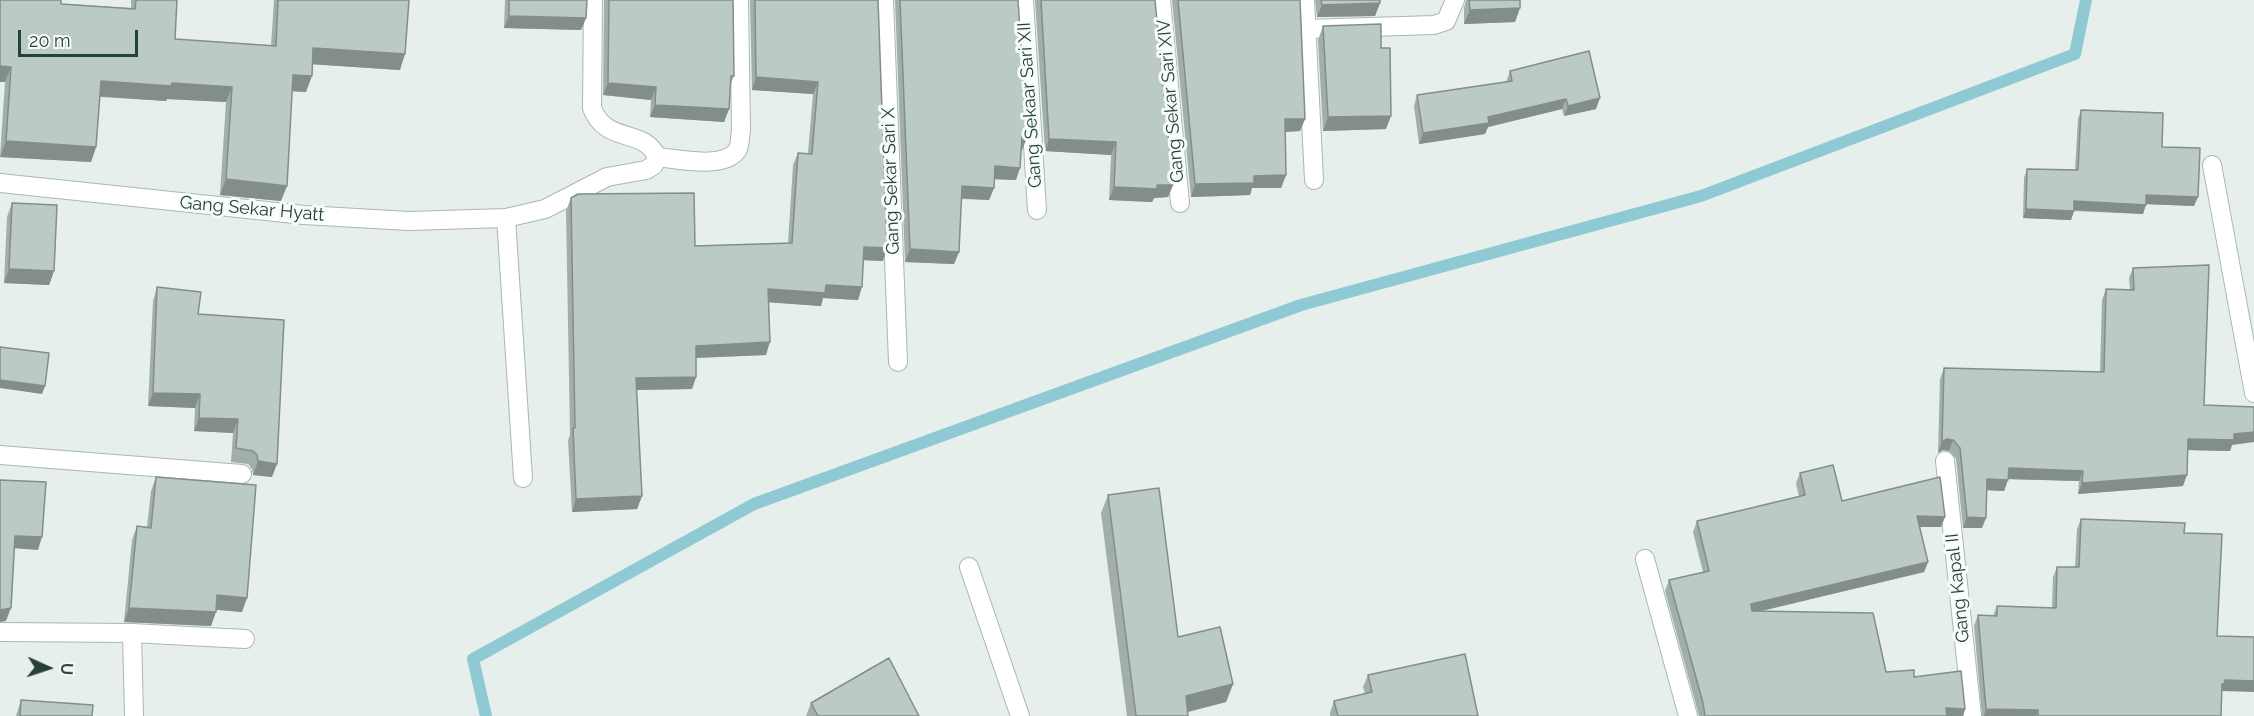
<!DOCTYPE html>
<style>
body{margin:0}
#map{position:relative;width:2254px;height:716px;overflow:hidden;background:#e6efeb;font-family:Raleway,sans-serif}
canvas{display:block}
.north{position:absolute;left:18px;top:638px;width:60px;height:60px;-webkit-text-stroke:4px #f7fbf9;paint-order:stroke;rotate:93deg;font-size:16px;font-weight:700;line-height:24px;text-align:center;color:#24423a}
.north::after{content:'';display:block;margin:auto;width:21px;height:27px;background:#24423a;clip-path:polygon(50% 0,100% 100%,50% 72%,0 100%)}
.scale{position:absolute;left:18px;top:30px;width:120px;height:27px;box-sizing:border-box;border:3px solid #24423a;border-top:0;padding-left:8px;font-size:18px;line-height:21px;white-space:nowrap;color:#24423a;-webkit-text-stroke:4px #f7fbf9;paint-order:stroke}
</style>
<div id="map">
<canvas width="2254" height="716"></canvas>
<div class="north">U</div>
<div class="scale">20 m</div>
</div>
<script>
const c = document.querySelector('canvas').getContext('2d');
c.lineJoin = 'round';
function stroke(path, color, width, dash) { c.strokeStyle = color; c.lineWidth = width; c.lineCap = dash ? 'butt' : 'round'; c.setLineDash(dash || []); c.stroke(path); }
function paint(path, color) { c.fillStyle = color; c.fill(path, 'evenodd'); }
function write(font, color, halo, rows, align = 'center') {
  c.font = font + ' Raleway,sans-serif'; c.lineWidth = 6; c.setLineDash([]); c.textBaseline = 'middle'; c.strokeStyle = halo; c.fillStyle = color; for (const [text, x, y, turn = 0] of rows) {
    c.save(); c.translate(x, y); c.rotate((+turn || 0) * Math.PI / 180); c.textAlign = isNaN(turn) ? turn : align; if (halo) c.strokeText(text, 0, 0); c.fillText(text, 0, 0); c.restore();
  }
}
stroke(new Path2D(`
 M 486,716 L 473,659 L 754,504 L 1301,305 L 1701,196 L 2075,54 L 2086,0`), '#8ec9d4', 12);
const lane = new Path2D(`
 M 506,218 L 523,478`);
const street = new Path2D(`
 M 884,0 L 898,362
 M 1024,0 L 1037,210
 M 1161,0 L 1180,203
 M 1305,0 L 1314,180
 M 1306,29 L 1434,25 L 1446,21 L 1455,0
 M 657,157 C 678,159 726,170 738,149 C 740,144 740,136 741,130 L 739,0
 M 2212,165 L 2254,393
 M 0,183 L 304,215 L 409,221 L 506,218 L 545,209 L 607,177 L 646,170 L 654,165 L 657,157 C 644,127 606,145 592,108 L 593,0
 M 0,455 L 242,474
 M 1945,461 L 1972,716
 M 1645,559 L 1688,716
 M 969,567 L 1020,716
 M 0,632 L 132,633 L 245,639
 M 132,633 L 134,716`);
stroke(lane, '#a8b8b2', 20);
stroke(street, '#a8b8b2', 20);
stroke(lane, '#fff', 18);
stroke(street, '#fff', 18);
paint(new Path2D(`
 M 0,0 L 131,8 L 131,0 L 177,0 L 175,39 L 271,46 L 274,0 L 409,0 L 400,70 L 312,64 L 306,92 L 292,91 L 281,201 L 220,195 L 226,102 L 167,99 L 166,101 L 100,97 L 96,147 L 91,162 L 0,157 L 5,82 Z
 M 505,0 L 587,0 L 586,18 L 581,30 L 504,28 Z
 M 604,0 L 733,0 L 734,76 L 730,85 L 729,109 L 724,122 L 650,117 L 651,100 L 603,95 Z
 M 750,0 L 878,0 L 883,261 L 864,260 L 858,300 L 823,298 L 821,306 L 769,302 L 766,355 L 696,358 L 696,377 L 692,389 L 636,390 L 642,496 L 637,509 L 572,512 L 568,440 L 570,435 L 566,211 L 571,198 L 695,246 L 788,243 L 793,165 L 798,153 L 808,153 L 813,94 L 752,90 Z
 M 895,0 L 1018,0 L 1022,150 L 1021,150 L 1016,180 L 994,179 L 994,188 L 989,200 L 961,199 L 959,252 L 954,264 L 905,262 Z
 M 1035,0 L 1155,0 L 1173,185 L 1168,197 L 1154,198 L 1152,202 L 1109,200 L 1111,155 L 1045,151 Z
 M 1172,0 L 1300,0 L 1305,119 L 1300,131 L 1285,132 L 1286,175 L 1281,188 L 1252,188 L 1250,195 L 1191,197 Z
 M 1315,0 L 1380,0 L 1380,3 L 1375,16 L 1317,17 Z
 M 1466,0 L 1520,0 L 1520,8 L 1515,22 L 1464,24 L 1464,8 Z
 M 1323,26 L 1381,48 L 1386,129 L 1323,131 L 1318,40 Z
 M 1510,71 L 1596,109 L 1564,116 L 1562,109 L 1488,127 L 1485,134 L 1419,144 L 1414,106 L 1417,95 L 1506,82 Z
 M 2081,110 L 2162,147 L 2194,206 L 2146,204 L 2143,214 L 2074,211 L 2071,220 L 2023,218 L 2024,178 L 2027,169 L 2075,170 L 2078,119 Z
 M 12,203 L 54,271 L 49,285 L 4,283 L 7,217 Z
 M 2133,268 L 2204,405 L 2232,445 L 2230,451 L 2187,450 L 2183,486 L 2078,494 L 2079,481 L 2008,479 L 2004,491 L 1987,490 L 1982,528 L 1963,528 L 1956,459 L 1949,451 L 1943,450 L 1938,453 L 1940,379 L 1944,368 L 2100,372 L 2102,300 L 2106,289 L 2130,290 L 2129,278 Z
 M 157,287 L 198,314 L 272,477 L 253,475 L 252,469 L 248,464 L 231,462 L 233,433 L 194,431 L 195,408 L 148,406 L 153,301 Z
 M 1800,473 L 1842,501 L 1945,517 L 1941,527 L 1920,527 L 1928,562 L 1924,572 L 1762,611 L 1886,672 L 1914,677 L 1965,709 L 1963,716 L 1699,716 L 1665,591 L 1669,580 L 1703,572 L 1693,532 L 1697,521 L 1799,497 L 1796,483 Z
 M 156,477 L 242,612 L 216,610 L 211,626 L 124,622 L 132,540 L 137,526 L 147,527 L 151,491 Z
 M 1108,495 L 1178,637 L 1233,684 L 1226,702 L 1188,712 L 1188,716 L 1127,716 L 1101,513 Z
 M 2081,519 L 2184,533 L 2217,636 L 2222,691 L 2221,716 L 1982,716 L 1974,626 L 1978,615 L 1993,616 L 1997,606 L 2052,608 L 2053,577 L 2057,567 L 2075,567 L 2077,529 Z
 M 1368,675 L 1478,716 L 1330,716 L 1330,713 L 1334,701 L 1365,694 L 1363,687 Z
 M 21,700 L 92,716 L 16,716 Z
 M 811,703 L 919,716 L 806,716 Z`), '#a1aea9');
paint(new Path2D(`
 M 1380,3 L 1375,16 L 1317,17 L 1322,5 Z
 M 1520,8 L 1515,22 L 1464,24 L 1470,10 Z
 M 509,16 L 586,18 L 581,30 L 504,28 Z
 M 313,48 L 405,54 L 400,70 L 308,64 Z
 M 0,66 L 11,67 L 5,82 L 0,82 Z
 M 293,75 L 312,76 L 306,92 L 288,91 Z
 M 756,77 L 818,82 L 813,94 L 752,90 Z
 M 101,81 L 172,83 L 232,87 L 226,102 L 167,99 L 166,101 L 95,96 Z
 M 608,83 L 656,87 L 651,100 L 603,95 Z
 M 1600,98 L 1596,109 L 1564,116 L 1568,106 Z
 M 1566,99 L 1562,109 L 1488,127 L 1485,134 L 1419,144 L 1423,133 Z
 M 655,105 L 729,109 L 724,122 L 650,117 Z
 M 1391,116 L 1386,129 L 1323,131 L 1328,117 Z
 M 1285,119 L 1305,119 L 1300,131 L 1281,132 Z
 M 1022,137 L 1027,138 L 1022,150 L 1017,150 Z
 M 1049,139 L 1116,142 L 1111,155 L 1045,151 Z
 M 6,141 L 96,147 L 91,162 L 0,157 Z
 M 995,166 L 1020,168 L 1016,180 L 990,179 Z
 M 1286,175 L 1281,188 L 1252,188 L 1250,195 L 1191,197 L 1195,184 L 1254,176 Z
 M 226,179 L 287,186 L 281,201 L 220,195 Z
 M 1173,185 L 1168,197 L 1154,198 L 1152,202 L 1109,200 L 1114,187 Z
 M 962,186 L 994,188 L 989,200 L 957,198 Z
 M 2146,195 L 2198,197 L 2194,206 L 2143,204 Z
 M 2074,201 L 2146,205 L 2143,214 L 2071,210 Z
 M 2026,209 L 2074,211 L 2071,220 L 2023,218 Z
 M 864,247 L 887,248 L 883,261 L 860,260 Z
 M 910,249 L 959,252 L 954,264 L 905,262 Z
 M 9,269 L 54,271 L 49,285 L 4,283 Z
 M 826,285 L 862,287 L 858,300 L 823,298 L 821,306 L 764,302 L 768,289 Z
 M 770,342 L 766,355 L 691,358 L 696,346 Z
 M 696,377 L 692,389 L 631,390 L 636,378 Z
 M 0,380 L 45,386 L 42,394 L 0,388 Z
 M 153,393 L 200,394 L 195,408 L 148,406 Z
 M 199,418 L 238,419 L 233,433 L 194,431 Z
 M 2254,432 L 2254,442 L 2232,445 L 2230,451 L 2184,450 L 2188,439 Z
 M 1947,439 L 1953,440 L 1949,451 L 1943,450 L 1938,453 L 1942,442 Z
 M 258,461 L 277,464 L 272,477 L 253,475 Z
 M 2009,468 L 2083,471 L 2079,481 L 2005,479 Z
 M 2187,475 L 2183,486 L 2078,494 L 2082,483 Z
 M 1987,479 L 2008,480 L 2004,491 L 1983,490 Z
 M 642,496 L 637,509 L 572,512 L 576,499 Z
 M 1917,516 L 1945,517 L 1941,527 L 1913,527 Z
 M 1967,517 L 1986,518 L 1982,528 L 1963,528 Z
 M 15,536 L 42,537 L 38,550 L 11,548 Z
 M 1928,562 L 1924,572 L 1748,614 L 1751,604 Z
 M 217,595 L 247,598 L 242,612 L 211,609 Z
 M 11,608 L 6,621 L 0,622 L 0,610 Z
 M 129,608 L 216,612 L 211,626 L 124,622 Z
 M 2225,680 L 2254,681 L 2254,692 L 2222,691 L 2222,684 Z
 M 1233,684 L 1226,702 L 1179,714 L 1186,696 Z
 M 1946,708 L 1965,709 L 1963,716 L 1943,716 Z
 M 1986,709 L 2038,710 L 2036,716 L 1984,716 Z`), '#838d89');
const building = new Path2D(`
 M 0,0 L 61,0 L 61,4 L 135,9 L 136,0 L 177,0 L 175,39 L 276,46 L 278,0 L 409,0 L 405,54 L 313,48 L 312,76 L 293,75 L 287,186 L 226,179 L 232,87 L 172,83 L 171,86 L 101,81 L 96,147 L 6,141 L 11,67 L 0,66 Z
 M 509,0 L 587,0 L 586,18 L 509,16 Z
 M 609,0 L 733,0 L 734,76 L 731,76 L 729,109 L 655,105 L 656,87 L 608,83 Z
 M 755,0 L 878,0 L 887,248 L 864,247 L 862,287 L 826,285 L 825,293 L 768,289 L 770,342 L 696,346 L 696,377 L 636,378 L 642,496 L 576,499 L 573,428 L 575,428 L 571,198 L 578,194 L 694,193 L 695,246 L 792,243 L 798,153 L 812,154 L 818,82 L 756,77 Z
 M 900,0 L 1018,0 L 1027,138 L 1022,137 L 1020,168 L 995,166 L 994,188 L 962,186 L 959,252 L 910,249 Z
 M 1041,0 L 1155,0 L 1173,185 L 1157,185 L 1157,189 L 1114,187 L 1116,142 L 1049,139 Z
 M 1178,0 L 1300,0 L 1305,119 L 1285,119 L 1286,175 L 1254,176 L 1254,183 L 1195,184 Z
 M 1321,0 L 1380,0 L 1380,3 L 1322,5 Z
 M 1469,0 L 1520,0 L 1520,8 L 1470,10 Z
 M 1381,24 L 1381,48 L 1390,48 L 1391,116 L 1328,117 L 1323,26 Z
 M 1589,51 L 1600,98 L 1568,106 L 1566,99 L 1488,117 L 1489,123 L 1423,133 L 1417,95 L 1512,81 L 1510,71 Z
 M 2081,110 L 2163,113 L 2162,147 L 2200,148 L 2198,197 L 2146,195 L 2146,205 L 2074,201 L 2074,211 L 2026,209 L 2027,169 L 2078,170 Z
 M 12,203 L 57,205 L 54,271 L 9,269 Z
 M 2209,265 L 2204,405 L 2254,407 L 2254,432 L 2234,434 L 2234,440 L 2188,439 L 2187,475 L 2082,483 L 2083,471 L 2009,468 L 2008,480 L 1987,479 L 1986,518 L 1967,517 L 1960,448 L 1953,440 L 1947,439 L 1942,442 L 1944,368 L 2104,372 L 2106,289 L 2134,290 L 2133,268 Z
 M 157,287 L 201,292 L 198,314 L 284,320 L 277,464 L 258,461 L 257,455 L 253,451 L 236,448 L 238,419 L 199,418 L 200,394 L 153,393 Z
 M 0,347 L 49,353 L 45,386 L 0,380 Z
 M 1833,465 L 1842,501 L 1940,477 L 1945,517 L 1917,516 L 1928,562 L 1751,604 L 1752,611 L 1873,613 L 1886,672 L 1914,670 L 1914,677 L 1961,671 L 1965,709 L 1946,708 L 1947,716 L 1705,716 L 1703,703 L 1669,580 L 1709,571 L 1697,521 L 1805,495 L 1800,473 Z
 M 156,477 L 256,485 L 247,598 L 217,595 L 216,612 L 129,608 L 137,526 L 151,528 Z
 M 0,480 L 46,482 L 42,537 L 15,536 L 11,608 L 0,610 Z
 M 1159,488 L 1178,637 L 1220,627 L 1233,684 L 1186,696 L 1188,716 L 1136,716 L 1108,495 Z
 M 2081,519 L 2185,523 L 2184,533 L 2222,534 L 2217,636 L 2254,637 L 2254,681 L 2225,680 L 2224,684 L 2222,684 L 2221,716 L 2038,716 L 2038,710 L 1986,709 L 1978,615 L 1997,616 L 1997,606 L 2056,608 L 2057,567 L 2079,567 Z
 M 1465,654 L 1478,716 L 1338,716 L 1334,701 L 1372,692 L 1368,675 Z
 M 889,658 L 919,716 L 818,716 L 811,703 Z
 M 21,700 L 93,705 L 92,716 L 20,716 Z`);
paint(building, '#bbcac4');
stroke(building, '#838d89', 1.5);
write('18px', '#24423a', '#f7fbf9', [
 ["Gang Sekar Sari XIV",1171,101,-95],
 ["Gang Sekaar Sari XII",1030,105,-94],
 ["Gang Sekar Sari X",891,181,-92],
 ["Gang Sekar Hyatt",252,209,5],
 ["Gang Kapal II",1958,588,-96]
]);
</script>
